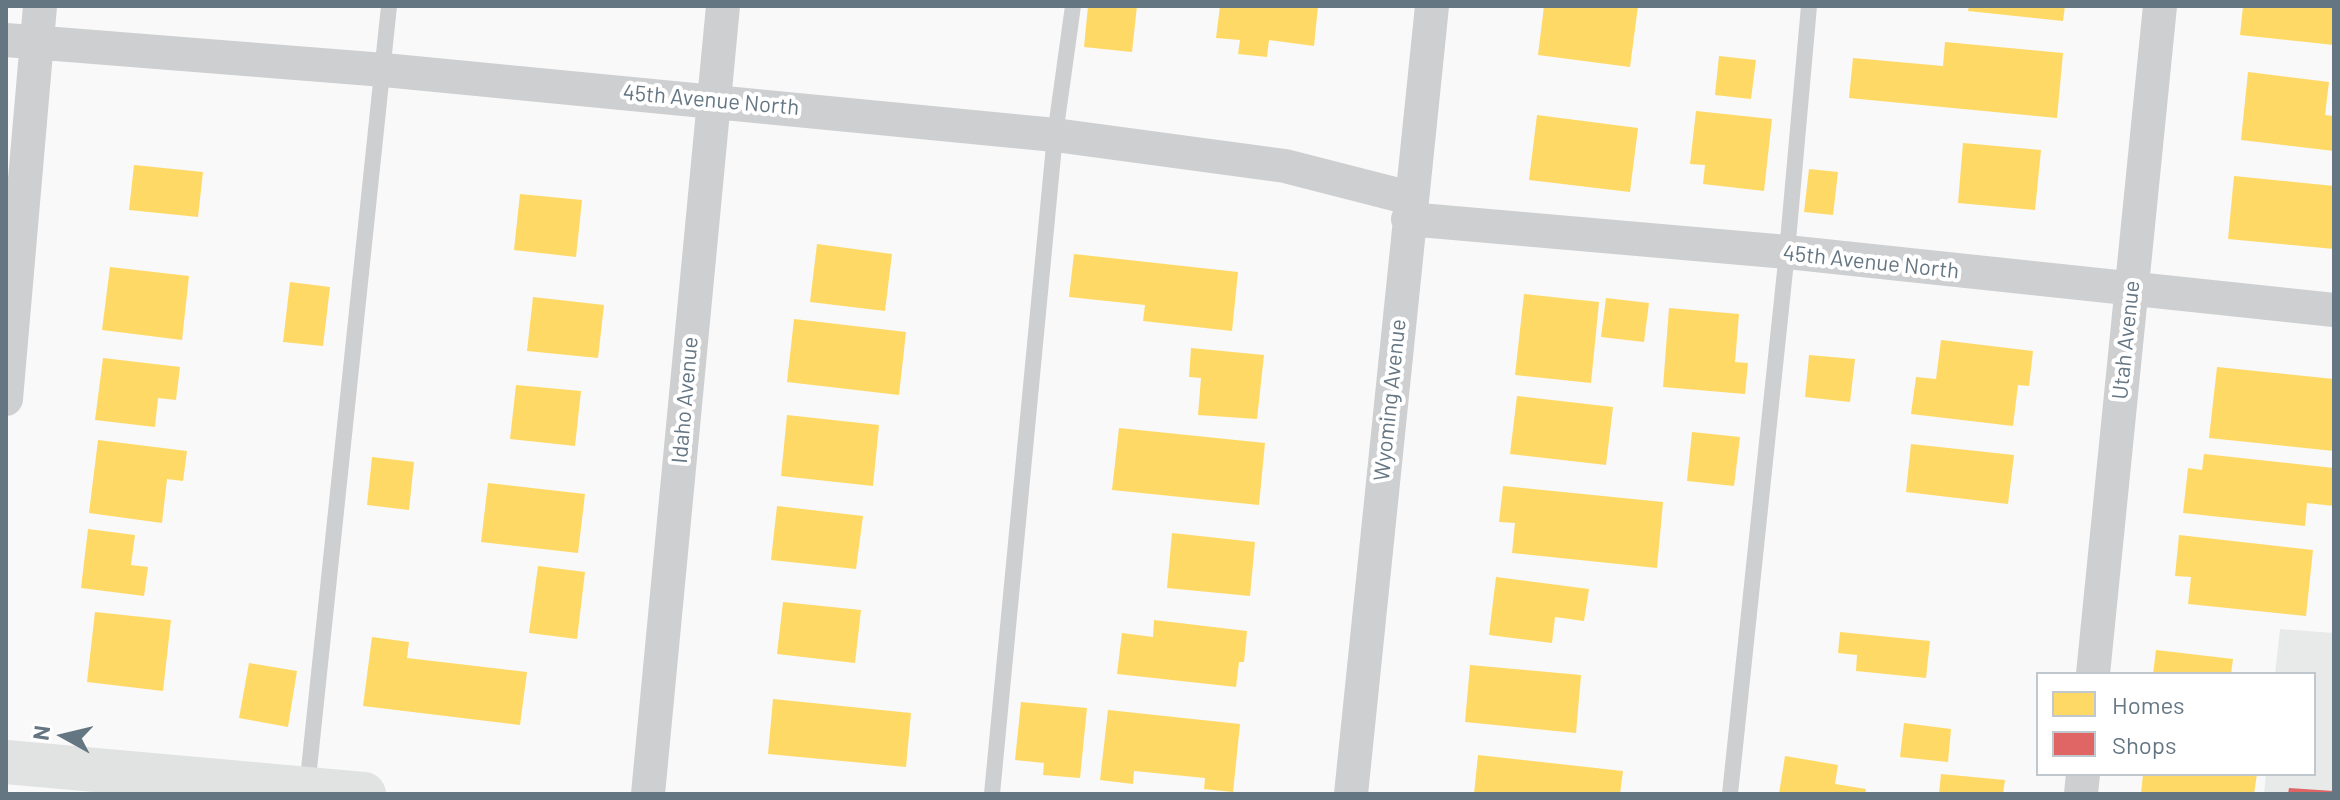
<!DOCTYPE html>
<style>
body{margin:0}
#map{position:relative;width:2340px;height:800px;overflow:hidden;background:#f9f9f9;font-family:Barlow,sans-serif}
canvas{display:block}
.frame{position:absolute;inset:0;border:8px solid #657683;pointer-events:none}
.legend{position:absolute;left:2036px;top:672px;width:280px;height:104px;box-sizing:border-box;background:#fff;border:2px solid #c1c8cd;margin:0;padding:10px 14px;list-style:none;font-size:24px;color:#657683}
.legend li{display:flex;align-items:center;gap:16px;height:40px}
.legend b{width:40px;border:2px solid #c1c8cd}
.north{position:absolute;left:24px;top:696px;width:80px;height:80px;-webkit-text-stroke:6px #fff;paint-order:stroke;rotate:278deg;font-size:22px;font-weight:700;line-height:32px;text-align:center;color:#657683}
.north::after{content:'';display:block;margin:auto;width:28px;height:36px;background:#657683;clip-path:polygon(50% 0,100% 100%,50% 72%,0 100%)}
</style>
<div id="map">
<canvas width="2340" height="800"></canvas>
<div class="frame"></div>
<ul class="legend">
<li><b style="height:22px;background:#ffd966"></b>Homes</li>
<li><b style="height:22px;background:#e06666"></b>Shops</li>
</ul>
<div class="north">N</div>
</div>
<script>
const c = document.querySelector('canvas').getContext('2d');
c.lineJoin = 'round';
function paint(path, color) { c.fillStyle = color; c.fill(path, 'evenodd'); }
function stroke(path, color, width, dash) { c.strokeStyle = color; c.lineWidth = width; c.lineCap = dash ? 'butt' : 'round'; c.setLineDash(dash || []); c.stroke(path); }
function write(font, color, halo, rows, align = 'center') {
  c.font = font + ' Barlow,sans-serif'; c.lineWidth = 8; c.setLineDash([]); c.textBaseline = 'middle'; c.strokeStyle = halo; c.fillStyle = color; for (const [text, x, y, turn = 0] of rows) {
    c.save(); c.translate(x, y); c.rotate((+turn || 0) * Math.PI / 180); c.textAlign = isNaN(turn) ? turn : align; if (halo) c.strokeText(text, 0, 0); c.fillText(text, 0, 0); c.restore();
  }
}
paint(new Path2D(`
 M 2280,629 L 2334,633 L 2334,794 L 2264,794 L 2266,774 L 2314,774 L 2314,674 L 2275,674 Z`), '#e8e9e9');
paint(new Path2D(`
 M 1088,6 L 1137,6 L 1132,52 L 1084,47 Z
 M 1220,6 L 1318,6 L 1314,46 L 1269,40 L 1267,57 L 1238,54 L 1240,40 L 1216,38 Z
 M 1544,6 L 1638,6 L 1630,67 L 1538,55 Z
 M 1969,6 L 2065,6 L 2063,21 L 1968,11 Z
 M 2243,6 L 2334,6 L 2334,45 L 2240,35 Z
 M 1945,42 L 2063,53 L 2057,118 L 1849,98 L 1853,58 L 1943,66 Z
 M 1719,56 L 1756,60 L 1751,99 L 1715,95 Z
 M 2248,72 L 2329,82 L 2325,115 L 2334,116 L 2334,151 L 2241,140 Z
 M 1696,111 L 1772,119 L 1764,191 L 1703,184 L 1705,165 L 1690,164 Z
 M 1537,115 L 1638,128 L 1630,192 L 1529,180 Z
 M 1963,143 L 2041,150 L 2035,210 L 1958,203 Z
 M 134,165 L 203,172 L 198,217 L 129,210 Z
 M 1809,169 L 1838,172 L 1833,215 L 1804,212 Z
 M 2234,176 L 2334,186 L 2334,249 L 2228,239 Z
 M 520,194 L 582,200 L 576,257 L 514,250 Z
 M 817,244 L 892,254 L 885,311 L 810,302 Z
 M 1074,254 L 1238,272 L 1232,331 L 1143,321 L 1145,305 L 1069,297 Z
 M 110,267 L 189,276 L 182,340 L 102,330 Z
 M 290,282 L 330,287 L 323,346 L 283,342 Z
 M 1524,294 L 1599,302 L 1591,383 L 1515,375 Z
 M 533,297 L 604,305 L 598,358 L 527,351 Z
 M 1606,298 L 1649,303 L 1644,342 L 1601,337 Z
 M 1669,308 L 1739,314 L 1735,362 L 1748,363 L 1745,394 L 1663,387 Z
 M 794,319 L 906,332 L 899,395 L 787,382 Z
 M 1941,340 L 2033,351 L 2029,386 L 2018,385 L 2013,426 L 1911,414 L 1916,377 L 1936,379 Z
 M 1191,348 L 1264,355 L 1257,419 L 1198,415 L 1201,378 L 1189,377 Z
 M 1809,355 L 1855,359 L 1850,402 L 1805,397 Z
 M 103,358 L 180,367 L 176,400 L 158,398 L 155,427 L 95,420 Z
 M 2217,367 L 2334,379 L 2334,451 L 2209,438 Z
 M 516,385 L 581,391 L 575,446 L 510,439 Z
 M 1517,396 L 1613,407 L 1606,465 L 1510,454 Z
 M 787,415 L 879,425 L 873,486 L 781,476 Z
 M 1119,428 L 1265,443 L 1259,505 L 1112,490 Z
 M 1692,432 L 1740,437 L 1734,486 L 1687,481 Z
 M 98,440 L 187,451 L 183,481 L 167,479 L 162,523 L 89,513 Z
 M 1911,444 L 2014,455 L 2008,504 L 1906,492 Z
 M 2204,454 L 2334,468 L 2334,506 L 2307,503 L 2305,526 L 2183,513 L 2188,468 L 2202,470 Z
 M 372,457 L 414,462 L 409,510 L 367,505 Z
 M 488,483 L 585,494 L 578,553 L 481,542 Z
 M 1503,486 L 1663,502 L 1657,568 L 1512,553 L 1515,523 L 1499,522 Z
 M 777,506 L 863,516 L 856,569 L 771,560 Z
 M 88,529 L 135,535 L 131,565 L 148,567 L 144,596 L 81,588 Z
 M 1172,533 L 1255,542 L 1250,596 L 1167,588 Z
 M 2179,535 L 2313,550 L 2306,616 L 2188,604 L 2191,577 L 2175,576 Z
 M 538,566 L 585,572 L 577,639 L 529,633 Z
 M 1496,577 L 1589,589 L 1584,621 L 1555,617 L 1552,643 L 1489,635 Z
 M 783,602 L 861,610 L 855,663 L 777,654 Z
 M 95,612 L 171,620 L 163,691 L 87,682 Z
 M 1154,620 L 1247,631 L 1244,662 L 1239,662 L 1236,687 L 1117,674 L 1122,633 L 1153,637 Z
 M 1840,632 L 1930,641 L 1926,678 L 1856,671 L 1857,655 L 1838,653 Z
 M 372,637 L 409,642 L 407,658 L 527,672 L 520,725 L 363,706 Z
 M 2156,650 L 2233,659 L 2231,674 L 2153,674 Z
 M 249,663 L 297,671 L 288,727 L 239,718 Z
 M 1470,665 L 1581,675 L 1576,733 L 1465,722 Z
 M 773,699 L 911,713 L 906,767 L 768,754 Z
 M 1021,702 L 1087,708 L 1080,778 L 1043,775 L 1044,763 L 1015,760 Z
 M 1108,710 L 1240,724 L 1233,792 L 1204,789 L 1205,778 L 1134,771 L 1133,784 L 1100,780 Z
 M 1904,723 L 1951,729 L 1948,762 L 1900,757 Z
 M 1478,755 L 1623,771 L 1620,794 L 1474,794 Z
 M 1785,756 L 1838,765 L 1835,784 L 1866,789 L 1865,794 L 1779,794 Z
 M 1941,774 L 2005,780 L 2003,794 L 1939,794 Z
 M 2143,774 L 2257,774 L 2254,794 L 2141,794 Z`), '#ffd966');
paint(new Path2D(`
 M 2289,788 L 2334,791 L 2334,794 L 2288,794 Z`), '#e06666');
stroke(new Path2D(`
 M 307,788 L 389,6
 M 992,794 L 1055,135 L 1073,6
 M 1730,794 L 1787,252 L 1809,6`), '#cecfd0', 16);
stroke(new Path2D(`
 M 6,40 L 384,70 L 1055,135 L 1285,166 L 1410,198
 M 1408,219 L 1787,252 L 2334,310
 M 6,399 L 40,6
 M 2093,674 L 2160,6
 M 648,794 L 723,6
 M 1351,794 L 1432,6
 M 2081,794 L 2083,774`), '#cecfd0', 34);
stroke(new Path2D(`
 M 6,762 L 364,794`), '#e1e2e2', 44);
write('22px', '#657683', '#fff', [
 ["45th Avenue North",711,100,5],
 ["45th Avenue North",1871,262,6],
 ["Utah Avenue",2126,340,-84],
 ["Idaho Avenue",685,400,-85],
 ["Wyoming Avenue",1390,400,-84]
]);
</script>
